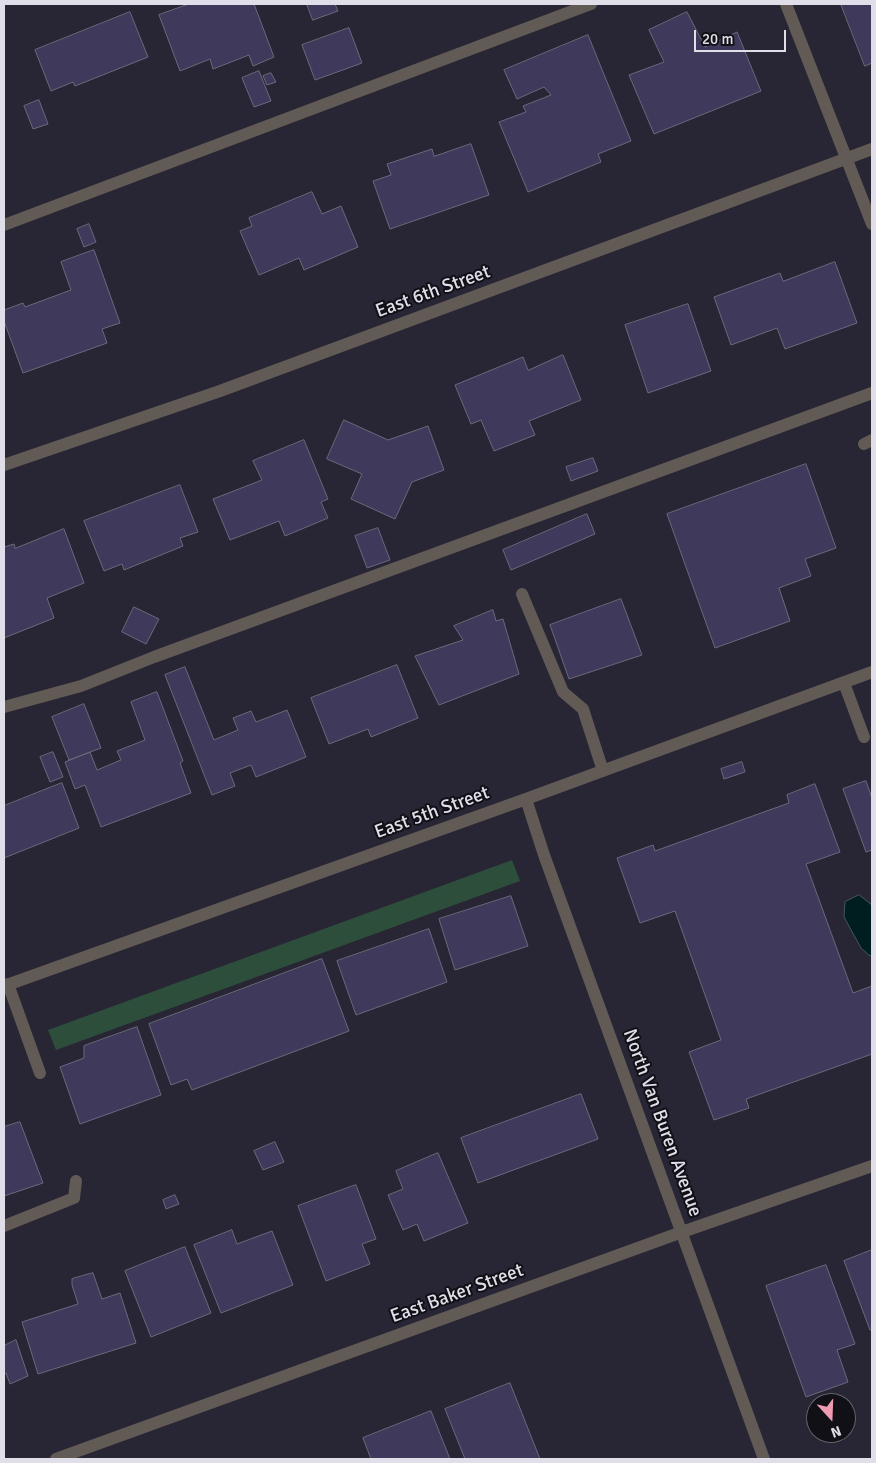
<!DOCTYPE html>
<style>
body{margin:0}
#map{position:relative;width:876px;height:1463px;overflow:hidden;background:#282534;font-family:Signika,sans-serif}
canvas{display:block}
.frame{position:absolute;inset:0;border:5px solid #e0dfe9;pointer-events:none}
.north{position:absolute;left:806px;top:1393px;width:50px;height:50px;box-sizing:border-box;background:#111016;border:1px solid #64636a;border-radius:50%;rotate:160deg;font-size:14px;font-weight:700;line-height:20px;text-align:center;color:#e0dfe9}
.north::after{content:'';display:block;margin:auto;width:18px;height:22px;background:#f09ab4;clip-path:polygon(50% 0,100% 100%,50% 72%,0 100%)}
.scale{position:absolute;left:694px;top:30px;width:92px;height:22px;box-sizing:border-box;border:2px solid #e0dfe9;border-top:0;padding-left:6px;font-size:15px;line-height:18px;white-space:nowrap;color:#e0dfe9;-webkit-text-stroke:4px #111016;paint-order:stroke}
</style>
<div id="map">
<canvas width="876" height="1463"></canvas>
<div class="frame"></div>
<div class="north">N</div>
<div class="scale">20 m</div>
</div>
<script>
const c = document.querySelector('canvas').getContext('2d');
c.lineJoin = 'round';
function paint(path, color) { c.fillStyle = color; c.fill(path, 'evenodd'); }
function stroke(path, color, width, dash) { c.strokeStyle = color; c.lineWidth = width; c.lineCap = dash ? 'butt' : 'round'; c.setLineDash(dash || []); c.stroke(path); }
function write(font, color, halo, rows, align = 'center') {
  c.font = font + ' Signika,sans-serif'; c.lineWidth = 4; c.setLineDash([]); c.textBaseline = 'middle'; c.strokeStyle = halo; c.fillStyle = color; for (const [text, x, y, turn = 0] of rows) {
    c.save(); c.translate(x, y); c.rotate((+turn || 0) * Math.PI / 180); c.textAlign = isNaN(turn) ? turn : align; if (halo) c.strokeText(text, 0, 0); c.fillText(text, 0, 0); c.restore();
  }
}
paint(new Path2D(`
 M 512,860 L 520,881 L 56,1050 L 48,1030 Z`), '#2e4e3c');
const water = new Path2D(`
 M 859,895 L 871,904 L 872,907 L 872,954 L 870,956 L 861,948 L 844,917 L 845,902 Z`);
paint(water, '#001e20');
stroke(water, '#43585c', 1);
const building = new Path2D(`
 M 189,4 L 254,4 L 274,57 L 253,66 L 249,55 L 213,69 L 210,59 L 180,71 L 159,15 Z
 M 307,4 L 335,4 L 338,11 L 313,20 Z
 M 841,4 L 872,4 L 872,63 L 865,66 Z
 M 130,12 L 148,57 L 75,86 L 73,82 L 51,91 L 35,50 Z
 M 687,12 L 705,47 L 737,32 L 761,91 L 654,134 L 629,75 L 664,62 L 649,30 Z
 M 349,28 L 362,63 L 315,80 L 302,45 Z
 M 588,35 L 631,141 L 598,154 L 601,162 L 528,192 L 499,122 L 526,112 L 523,106 L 551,95 L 544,87 L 517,99 L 504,70 Z
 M 259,71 L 271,101 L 254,107 L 242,78 Z
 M 271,73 L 276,82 L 267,85 L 263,76 Z
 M 39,100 L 48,124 L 33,129 L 24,106 Z
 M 471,144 L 489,195 L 390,229 L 373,181 L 391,175 L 387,164 L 432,149 L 434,156 Z
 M 312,192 L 322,214 L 341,206 L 358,247 L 304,270 L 299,258 L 259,275 L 240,231 L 252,226 L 249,218 Z
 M 89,224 L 96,242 L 84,247 L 77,229 Z
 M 94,250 L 120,323 L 102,329 L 107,343 L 23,373 L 4,321 L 4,310 L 23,303 L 25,307 L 71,290 L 61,262 Z
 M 835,262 L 857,323 L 785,349 L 777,328 L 731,345 L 714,297 L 780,273 L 783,281 Z
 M 688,304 L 711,371 L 648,393 L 625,325 Z
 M 563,355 L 581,400 L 529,421 L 535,435 L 494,451 L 481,420 L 471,424 L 455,385 L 523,357 L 528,370 Z
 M 344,420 L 388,440 L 428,426 L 444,470 L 412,482 L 395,519 L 351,499 L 362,474 L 327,459 Z
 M 304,440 L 328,499 L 321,502 L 328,518 L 285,536 L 279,521 L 230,540 L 213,499 L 262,480 L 253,461 Z
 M 593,458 L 598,471 L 571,481 L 566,467 Z
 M 806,464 L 836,548 L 805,559 L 811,576 L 779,588 L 790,621 L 715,648 L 667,514 Z
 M 180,485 L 198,532 L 180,538 L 183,546 L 124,570 L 122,564 L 104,571 L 84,521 Z
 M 587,514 L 595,534 L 511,570 L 503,550 Z
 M 378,528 L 390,560 L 367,568 L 355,536 Z
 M 64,529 L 84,583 L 47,598 L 54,618 L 4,638 L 4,547 L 14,544 L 15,548 Z
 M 621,599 L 642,655 L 569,679 L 550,625 Z
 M 134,607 L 159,619 L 146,644 L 122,632 Z
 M 493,610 L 496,621 L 503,619 L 519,674 L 439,705 L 415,656 L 463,640 L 454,626 Z
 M 397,665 L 418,718 L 371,737 L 368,729 L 329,744 L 311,698 Z
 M 185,667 L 214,740 L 238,730 L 233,718 L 251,711 L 256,722 L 287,710 L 306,757 L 256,777 L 251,765 L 230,773 L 235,786 L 212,795 L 165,675 Z
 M 157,692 L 183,761 L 180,763 L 191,793 L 101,827 L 85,785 L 75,789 L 65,762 L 90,752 L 97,770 L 121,760 L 117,751 L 145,740 L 131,702 Z
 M 84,704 L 101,748 L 69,760 L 52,717 Z
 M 53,752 L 63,777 L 50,782 L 40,757 Z
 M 742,762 L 745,772 L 724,779 L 721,769 Z
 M 866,781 L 872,798 L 872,850 L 866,852 L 843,789 Z
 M 62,783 L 79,828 L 4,858 L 4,806 Z
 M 815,784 L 840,852 L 806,864 L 853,993 L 872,986 L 872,1054 L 746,1099 L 749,1108 L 714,1120 L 689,1052 L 721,1040 L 675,911 L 640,923 L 617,858 L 653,845 L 655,851 L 789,803 L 787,795 Z
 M 511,896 L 528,946 L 455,970 L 439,919 Z
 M 429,929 L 447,982 L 356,1015 L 337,961 Z
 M 322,959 L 349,1031 L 192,1090 L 187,1079 L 171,1085 L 149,1024 Z
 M 137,1027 L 161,1095 L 80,1124 L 60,1067 L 84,1058 L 84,1046 Z
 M 581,1094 L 598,1139 L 478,1183 L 461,1138 Z
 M 20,1122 L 43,1183 L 4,1196 L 4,1127 Z
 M 275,1142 L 284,1162 L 263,1170 L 254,1151 Z
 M 438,1153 L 468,1223 L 424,1241 L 417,1224 L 403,1230 L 388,1195 L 403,1189 L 396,1171 Z
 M 356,1185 L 376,1239 L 362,1244 L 370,1264 L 326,1281 L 298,1206 Z
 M 175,1195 L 179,1204 L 166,1209 L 163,1200 Z
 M 232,1230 L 237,1244 L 272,1231 L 293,1285 L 221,1313 L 194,1245 Z
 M 185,1247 L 211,1313 L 151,1337 L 125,1271 Z
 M 872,1250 L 872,1330 L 870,1330 L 844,1261 Z
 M 826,1265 L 855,1344 L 837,1350 L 848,1382 L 806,1397 L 766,1286 Z
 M 93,1273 L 102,1299 L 120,1293 L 136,1343 L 38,1374 L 22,1322 L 78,1304 L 72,1285 L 72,1279 Z
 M 16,1340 L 28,1376 L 10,1384 L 6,1373 L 4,1374 L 4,1346 Z
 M 510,1383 L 540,1459 L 465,1459 L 445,1409 Z
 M 431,1411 L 450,1459 L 371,1459 L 363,1438 Z`);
paint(building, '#3f395c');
stroke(building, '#6b697b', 1);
stroke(new Path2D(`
 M 786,4 L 872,224
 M 4,225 L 591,4
 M 864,444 L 872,440
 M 4,465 L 220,391 L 872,149
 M 522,594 L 563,692 L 583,709 L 603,771
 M 844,683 L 864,737
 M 4,707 L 81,686 L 154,657 L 872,393
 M 526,799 L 544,855 L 764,1459
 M 8,984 L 40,1073
 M 4,986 L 526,799 L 872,672
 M 4,1226 L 74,1198 L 76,1181
 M 56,1459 L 682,1232 L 872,1166`), '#615a55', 12);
write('19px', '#e0dfe9', '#111016', [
 ["East 6th Street",433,292,-20],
 ["East 5th Street",432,813,-20],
 ["North Van Buren Avenue",662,1123,70],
 ["East Baker Street",457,1294,-20]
]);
</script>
